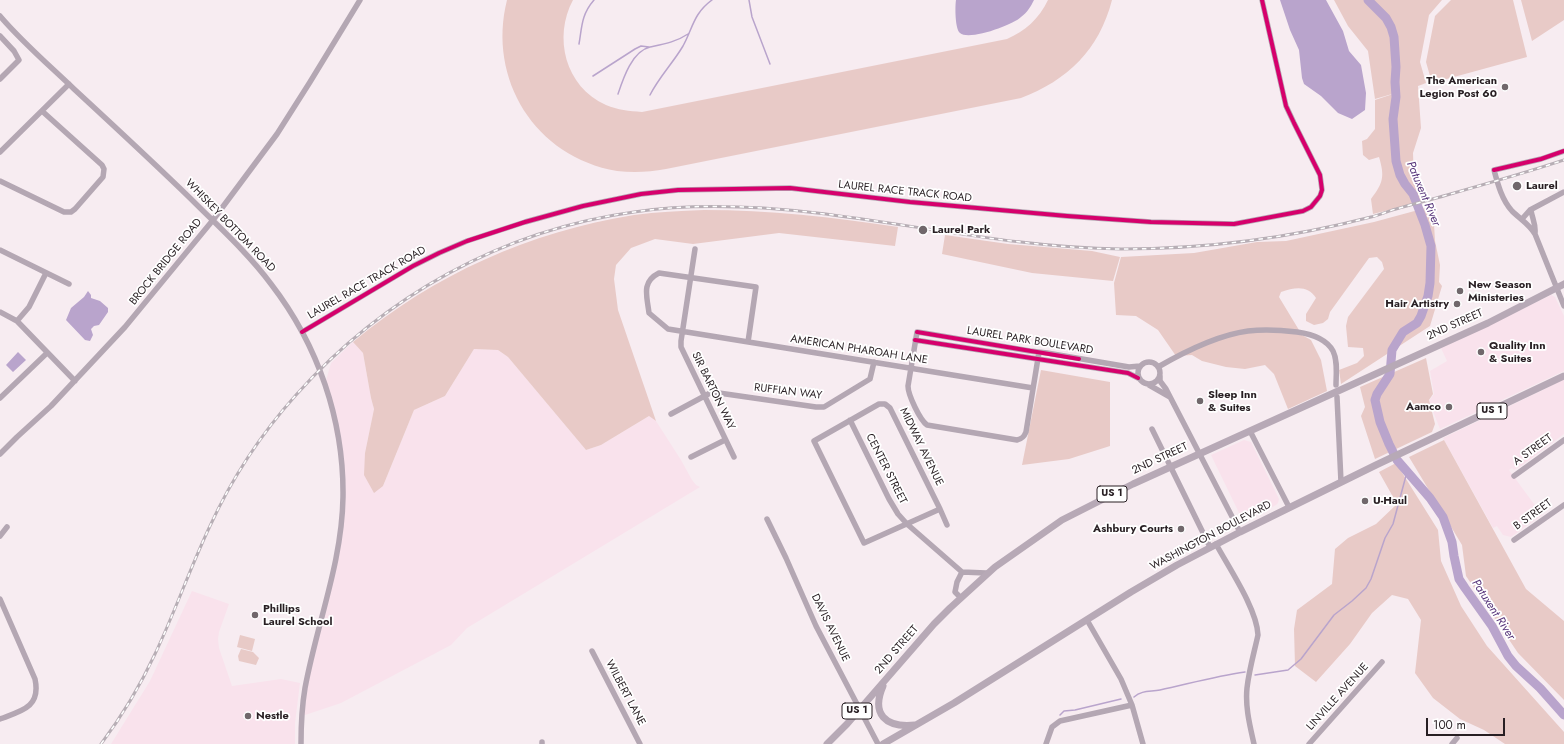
<!DOCTYPE html>
<style>
body{margin:0}
#map{position:relative;width:1564px;height:744px;overflow:hidden;background:#f7ecf1;font-family:Jost,sans-serif}
canvas{display:block}
.scale{position:absolute;left:1426px;top:718px;width:79px;height:18px;box-sizing:border-box;border:2px solid #281f23;border-top:0;padding-left:5px;font-size:12px;line-height:14px;white-space:nowrap;color:#281f23;-webkit-text-stroke:3px #fff;paint-order:stroke}
</style>
<div id="map">
<canvas width="1564" height="744"></canvas>
<div class="scale">100 m</div>
</div>
<script>
const c = document.querySelector('canvas').getContext('2d');
c.lineJoin = 'round';
function paint(path, color) { c.fillStyle = color; c.fill(path, 'evenodd'); }
function stroke(path, color, width, dash) { c.strokeStyle = color; c.lineWidth = width; c.lineCap = dash ? 'butt' : 'round'; c.setLineDash(dash || []); c.stroke(path); }
function write(font, color, halo, rows, align = 'center') {
  c.font = font + ' Jost,sans-serif'; c.lineWidth = 3.5; c.setLineDash([]); c.textBaseline = 'middle'; c.strokeStyle = halo; c.fillStyle = color; for (const [text, x, y, turn = 0] of rows) {
    c.save(); c.translate(x, y); c.rotate((+turn || 0) * Math.PI / 180); c.textAlign = isNaN(turn) ? turn : align; if (halo) c.strokeText(text, 0, 0); c.fillText(text, 0, 0); c.restore();
  }
}
paint(new Path2D(`
 M 1551,295 L 1555,297 L 1564,316 L 1564,371 L 1440,429 L 1429,401 L 1434,394 L 1430,371 L 1447,361 L 1441,348 Z
 M 353,342 L 363,353 L 371,398 L 374,409 L 365,453 L 383,486 L 414,410 L 445,396 L 474,349 L 498,350 L 508,357 L 586,450 L 601,445 L 649,416 L 656,421 L 681,460 L 692,480 L 696,485 L 700,487 L 467,628 L 451,645 L 341,703 L 302,716 L 309,668 L 339,548 L 343,476 L 325,384 L 331,363 Z
 M 1564,379 L 1564,434 L 1521,466 L 1514,470 L 1512,468 L 1509,470 L 1542,515 L 1511,537 L 1503,535 L 1497,526 L 1493,528 L 1443,438 L 1545,389 Z
 M 1244,440 L 1251,442 L 1279,499 L 1278,503 L 1276,505 L 1246,521 L 1242,519 L 1211,455 Z
 M 192,591 L 229,604 L 219,632 L 218,639 L 219,648 L 232,686 L 281,679 L 300,683 L 295,723 L 295,744 L 111,744 L 150,681 Z`), '#f9e2ec');
paint(new Path2D(`
 M 507,0 L 573,0 C 553,37 565,87 606,105 C 618,110 629,111 642,112 L 1007,39 C 1025,31 1039,19 1048,0 L 1112,0 C 1099,50 1068,80 1021,98 L 666,169 C 650,172 634,173 617,171 C 535,157 487,79 507,0 Z
 M 1334,0 L 1442,0 L 1429,15 L 1420,62 L 1426,83 L 1418,86 L 1421,128 L 1413,153 L 1414,183 L 1424,201 L 1373,214 L 1371,199 C 1383,183 1385,177 1379,157 L 1369,160 L 1363,155 L 1362,141 L 1367,139 L 1375,129 L 1375,100 L 1399,92 L 1375,99 L 1368,51 L 1348,26 Z
 M 1451,0 L 1513,0 L 1527,57 L 1432,83 L 1426,62 L 1435,16 Z
 M 1521,0 L 1564,0 L 1564,20 L 1532,41 Z
 M 1433,206 L 1435,241 L 1440,265 L 1439,282 L 1442,286 L 1430,326 L 1341,384 L 1339,370 L 1357,363 L 1364,356 L 1363,348 L 1348,347 L 1346,326 L 1348,317 L 1384,269 L 1382,262 L 1377,257 L 1369,258 L 1330,312 L 1328,319 L 1323,323 L 1314,325 L 1306,321 L 1306,314 L 1316,298 C 1308,285 1295,287 1281,292 L 1279,297 L 1302,335 L 1311,340 L 1321,360 L 1327,391 L 1288,409 L 1274,374 L 1265,365 L 1245,369 L 1226,367 L 1202,361 L 1192,355 L 1176,356 L 1158,330 L 1136,316 L 1116,315 L 1114,283 L 1121,257 L 1194,253 L 1257,242 L 1286,241 L 1374,222 Z
 M 704,210 C 769,210 833,217 898,227 L 895,246 L 779,233 L 693,244 L 655,239 L 631,248 L 616,265 L 614,279 L 618,310 L 656,421 L 649,416 L 601,445 L 586,450 L 508,357 L 498,350 L 474,349 L 445,396 L 414,410 L 383,486 L 374,493 L 364,475 L 365,453 L 374,409 L 371,398 L 363,353 L 353,342 C 435,274 529,232 634,215 C 657,212 680,211 704,210 Z
 M 945,235 L 1008,244 L 1092,251 L 1120,257 L 1113,281 L 1032,273 L 942,254 Z
 M 1426,358 L 1433,394 L 1429,400 L 1435,424 L 1432,432 L 1375,459 L 1361,416 L 1365,407 L 1360,387 Z
 M 1041,370 L 1110,382 L 1110,446 L 1069,459 L 1022,465 Z
 M 1444,440 L 1526,589 L 1564,621 L 1564,700 L 1518,653 L 1466,576 L 1462,545 L 1409,457 Z
 M 1396,463 L 1438,530 L 1441,561 L 1461,606 L 1487,646 L 1564,732 L 1564,744 L 1505,744 L 1484,730 L 1460,719 L 1433,698 L 1415,673 L 1421,620 L 1408,599 L 1392,595 L 1372,613 L 1350,644 L 1316,682 L 1295,666 L 1294,629 L 1297,610 L 1332,584 L 1335,549 L 1348,538 L 1376,524 L 1397,504 L 1379,472 Z
 M 240,635 L 255,639 L 252,651 L 237,647 Z
 M 241,649 L 253,652 L 259,658 L 256,665 L 239,661 L 238,656 Z`), '#e8cac7');
paint(new Path2D(`
 M 956,0 L 1034,0 C 1031,6 1027,13 1021,17 C 1013,25 969,41 960,33 C 955,29 955,6 956,0 Z
 M 1280,0 L 1326,0 L 1343,31 L 1349,51 L 1361,65 L 1366,93 L 1365,110 L 1352,119 L 1338,113 L 1321,96 L 1304,84 L 1302,78 L 1299,50 L 1290,30 Z
 M 88,291 L 91,295 L 91,298 L 100,301 L 108,308 L 108,312 L 99,325 L 94,326 L 91,329 L 93,335 L 90,341 L 85,340 L 66,320 L 71,308 L 84,297 Z
 M 18,352 L 26,360 L 13,372 L 6,365 Z`), '#b9a4cc');
stroke(new Path2D(`
 M 749,0 L 752,17 L 770,64
 M 579,44 C 582,27 581,15 594,0
 M 593,76 L 635,49 L 641,46 L 649,47
 M 618,94 C 623,79 632,51 650,47 C 664,44 676,42 688,34
 M 650,95 C 659,77 673,63 683,46 C 693,28 693,14 712,0
 M 1255,675 L 1288,670 L 1301,659 L 1334,615 L 1352,601 L 1366,588 L 1371,579 L 1385,538 L 1393,524 L 1407,472
 M 1134,697 C 1142,690 1150,692 1160,690 C 1188,684 1216,676 1245,672
 M 1060,715 L 1064,711 L 1075,710 L 1121,699`), '#b9a4cc', 1.5);
stroke(new Path2D(`
 M 1368,0 L 1386,18 L 1391,27 L 1394,37 L 1396,67 L 1395,82 L 1396,97 L 1393,119 L 1396,161 L 1400,175 L 1405,184 L 1413,194 L 1425,225 L 1431,246 L 1430,283 L 1428,296 L 1421,316 L 1417,323 L 1403,332 L 1392,350 L 1390,374 L 1377,394 L 1375,400 L 1380,422 L 1389,444 L 1397,460 L 1430,498 L 1443,517 L 1452,542 L 1454,556 L 1459,579 L 1465,588 L 1492,626 L 1508,656 L 1516,666 L 1540,688 L 1564,715`), '#b9a4cc', 9);
stroke(new Path2D(`
 M 0,16 C 22,42 49,65 74,89 C 113,125 152,161 191,199 C 218,226 248,253 271,284 C 318,345 344,420 343,497 C 342,563 317,623 305,688 C 302,706 301,726 301,744
 M 0,36 L 14,51 L 19,60 L 0,79
 M 1564,151 L 1541,159 L 1494,170 C 1498,185 1502,200 1512,211 C 1520,219 1529,224 1535,234 L 1564,306
 M 0,152 L 69,84
 M 0,181 L 64,212 L 71,212 L 75,209 L 103,177 L 104,169 L 102,165 L 42,111
 M 1531,210 C 1532,218 1536,224 1535,233
 M 1522,219 L 1530,210 L 1564,192
 M 695,249 L 681,341 L 681,347 L 734,457
 M 0,250 L 69,284
 M 0,312 L 17,321 L 75,381
 M 17,321 L 29,307 L 46,273
 M 302,332 L 413,266 L 439,253 L 467,241 L 525,222 L 583,206 L 641,194 L 678,190 L 790,188 L 910,202 L 1067,216 L 1151,222 L 1234,224 L 1303,211 L 1311,207 L 1320,196 L 1322,190 L 1320,175 L 1294,123 L 1286,106 L 1262,0
 M 915,340 L 1128,373 L 1138,378
 M 748,342 L 756,287 L 659,273 C 641,282 647,296 649,313 L 668,329 L 1033,388
 M 1039,352 L 1026,432 C 1024,437 1022,439 1017,440 L 927,425 C 920,420 908,395 908,386 L 917,332 L 924,333 L 1030,351 L 1047,353 L 1129,367 L 1140,366
 M1138 373a11 11 0 1 1 22 0a11 11 0 1 1-22 0Z
 M 1158,367 C 1184,352 1218,335 1248,331 C 1264,329 1281,330 1297,332 C 1311,334 1326,338 1333,351 C 1338,361 1336,374 1336,385
 M 1160,376 L 1160,381 L 1166,389 L 1240,532
 M 1149,385 L 1170,397
 M 1337,397 L 1341,482
 M 0,398 L 47,353
 M 671,414 L 712,392 L 816,407 L 824,407 L 870,379 L 874,362
 M 850,420 L 889,499 L 898,514 L 907,524 L 962,572 L 986,573
 M 1152,429 L 1210,547
 M 1250,431 L 1289,507
 M 0,454 L 17,437 L 51,406 L 125,327 L 213,220 L 277,134 L 310,82 L 360,0
 M 691,457 L 725,440
 M 1514,476 L 1564,440
 M 940,509 L 864,543 L 814,441 L 879,404 L 885,404 L 890,408 L 940,509 L 947,525
 M 767,519 L 786,558 L 816,626 L 878,744
 M 0,536 L 7,527
 M 1514,540 L 1564,505
 M 1216,544 C 1229,568 1257,609 1258,635 C 1254,653 1249,670 1247,688 C 1245,707 1250,726 1254,744
 M 961,598 L 955,592 L 957,582 L 962,572
 M 0,599 L 35,679 C 41,707 22,711 0,719
 M 1087,620 L 1121,679 L 1132,705 L 1143,744
 M 592,651 L 640,744
 M 542,744 L 542,742
 M 1046,744 L 1052,727 L 1060,721 L 1132,705
 M 1309,744 L 1382,662
 M 1452,744 L 1457,738`), '#b4a7b3', 5.5);
stroke(new Path2D(`
 M 883,686 C 871,714 885,728 915,725
 M 827,744 L 847,724 L 934,624 L 950,608 L 995,567 L 1062,520 L 1133,484 L 1488,323 L 1564,284
 M 883,744 L 954,703 L 1131,592 L 1177,565 L 1240,532 L 1376,465 L 1564,376`), '#b7a9b6', 7);
const rail = new Path2D(`
 M 101,744 C 122,716 140,686 155,654 C 175,612 190,568 210,526 C 232,478 261,434 296,395 C 384,296 503,230 634,212 C 695,203 757,206 817,213 C 918,225 1018,248 1121,249 C 1205,249 1290,238 1371,217 C 1380,215 1388,211 1396,209 C 1413,204 1430,200 1447,195 C 1486,184 1525,173 1564,160`);
stroke(rail, '#b7aeb5', 3);
stroke(rail, '#fff', 1.5, [4.5]);
stroke(new Path2D(`
 M 1494,170 L 1541,159 L 1564,151
 M 302,332 L 413,266 L 439,253 L 467,241 L 525,222 L 583,206 L 641,194 L 678,190 L 790,188 L 910,202 L 1067,216 L 1151,222 L 1234,224 L 1303,211 L 1311,207 L 1320,196 L 1322,190 L 1320,175 L 1294,123 L 1286,106 L 1262,0
 M 917,332 L 1079,359
 M 915,340 L 1128,373 L 1138,378`), '#d6006c', 4);
for (const [x, y, r, color] of [
 [1505,87,4,"#70676b"],
 [1517,186,5,"#70676b"],
 [923,230,5,"#70676b"],
 [1460,291,4,"#70676b"],
 [1457,304,4,"#70676b"],
 [1481,352,4,"#70676b"],
 [1200,401,4,"#70676b"],
 [1449,407,4,"#70676b"],
 [1365,501,4,"#70676b"],
 [1181,529,4,"#70676b"],
 [255,615,4,"#70676b"],
 [248,716,4,"#70676b"]
]) { const dot = new Path2D(); dot.arc(x, y, r, 0, 2 * Math.PI); c.fillStyle = color; c.fill(dot); stroke(dot, '#fff', 1.5); }
for (const [x, y, w] of [
 [1492,411,30],
 [1112,494,30],
 [857,711,30]
]) { const box = new Path2D(); box.roundRect(x - w / 2, y - 8, w, 16, 3); c.fillStyle = '#fff'; c.fill(box); stroke(box, '#281f23', 1); }
write('bold 10px', '#281f23', null, [
 ["US 1",1492,411],
 ["US 1",1112,494],
 ["US 1",857,711]
]);
write('bold 11px', '#281f23', '#fff', [
 ["The American",1497,81,"right"],
 ["Legion Post 60",1497,94,"right"],
 ["Laurel",1526,186],
 ["Laurel Park",932,230],
 ["New Season",1468,285],
 ["Ministeries",1468,298],
 ["Hair Artistry",1449,304,"right"],
 ["Quality Inn",1489,346],
 ["& Suites",1489,359],
 ["Sleep Inn",1208,395],
 ["& Suites",1208,408],
 ["Aamco",1441,407,"right"],
 ["U-Haul",1373,501],
 ["Ashbury Courts",1173,529,"right"],
 ["Phillips",263,609],
 ["Laurel School",263,622],
 ["Nestle",256,716]
], 'left');
write('11px', '#281f23', '#fff', [
 ["LAUREL RACE TRACK ROAD",905,192,6],
 ["WHISKEY BOTTOM ROAD",230,226,46],
 ["BROCK BRIDGE ROAD",166,262,-51],
 ["LAUREL RACE TRACK ROAD",367,283,-30],
 ["2ND STREET",1455,325,-24],
 ["LAUREL PARK BOULEVARD",1030,341,9],
 ["AMERICAN PHAROAH LANE",859,350,9],
 ["SIR BARTON WAY",713,391,64],
 ["RUFFIAN WAY",788,392,7],
 ["MIDWAY AVENUE",921,447,64],
 ["A STREET",1533,450,-36],
 ["2ND STREET",1160,459,-25],
 ["CENTER STREET",886,469,63],
 ["B STREET",1533,515,-36],
 ["WASHINGTON BOULEVARD",1211,536,-28],
 ["DAVIS AVENUE",830,628,64],
 ["2ND STREET",897,650,-49],
 ["WILBERT LANE",625,693,62],
 ["LINVILLE AVENUE",1338,697,-48]
]);
write('italic 12px', '#59377c', '#fff', [
 ["Patuxent River",1423,194,67],
 ["Patuxent River",1493,610,57]
]);
</script>
